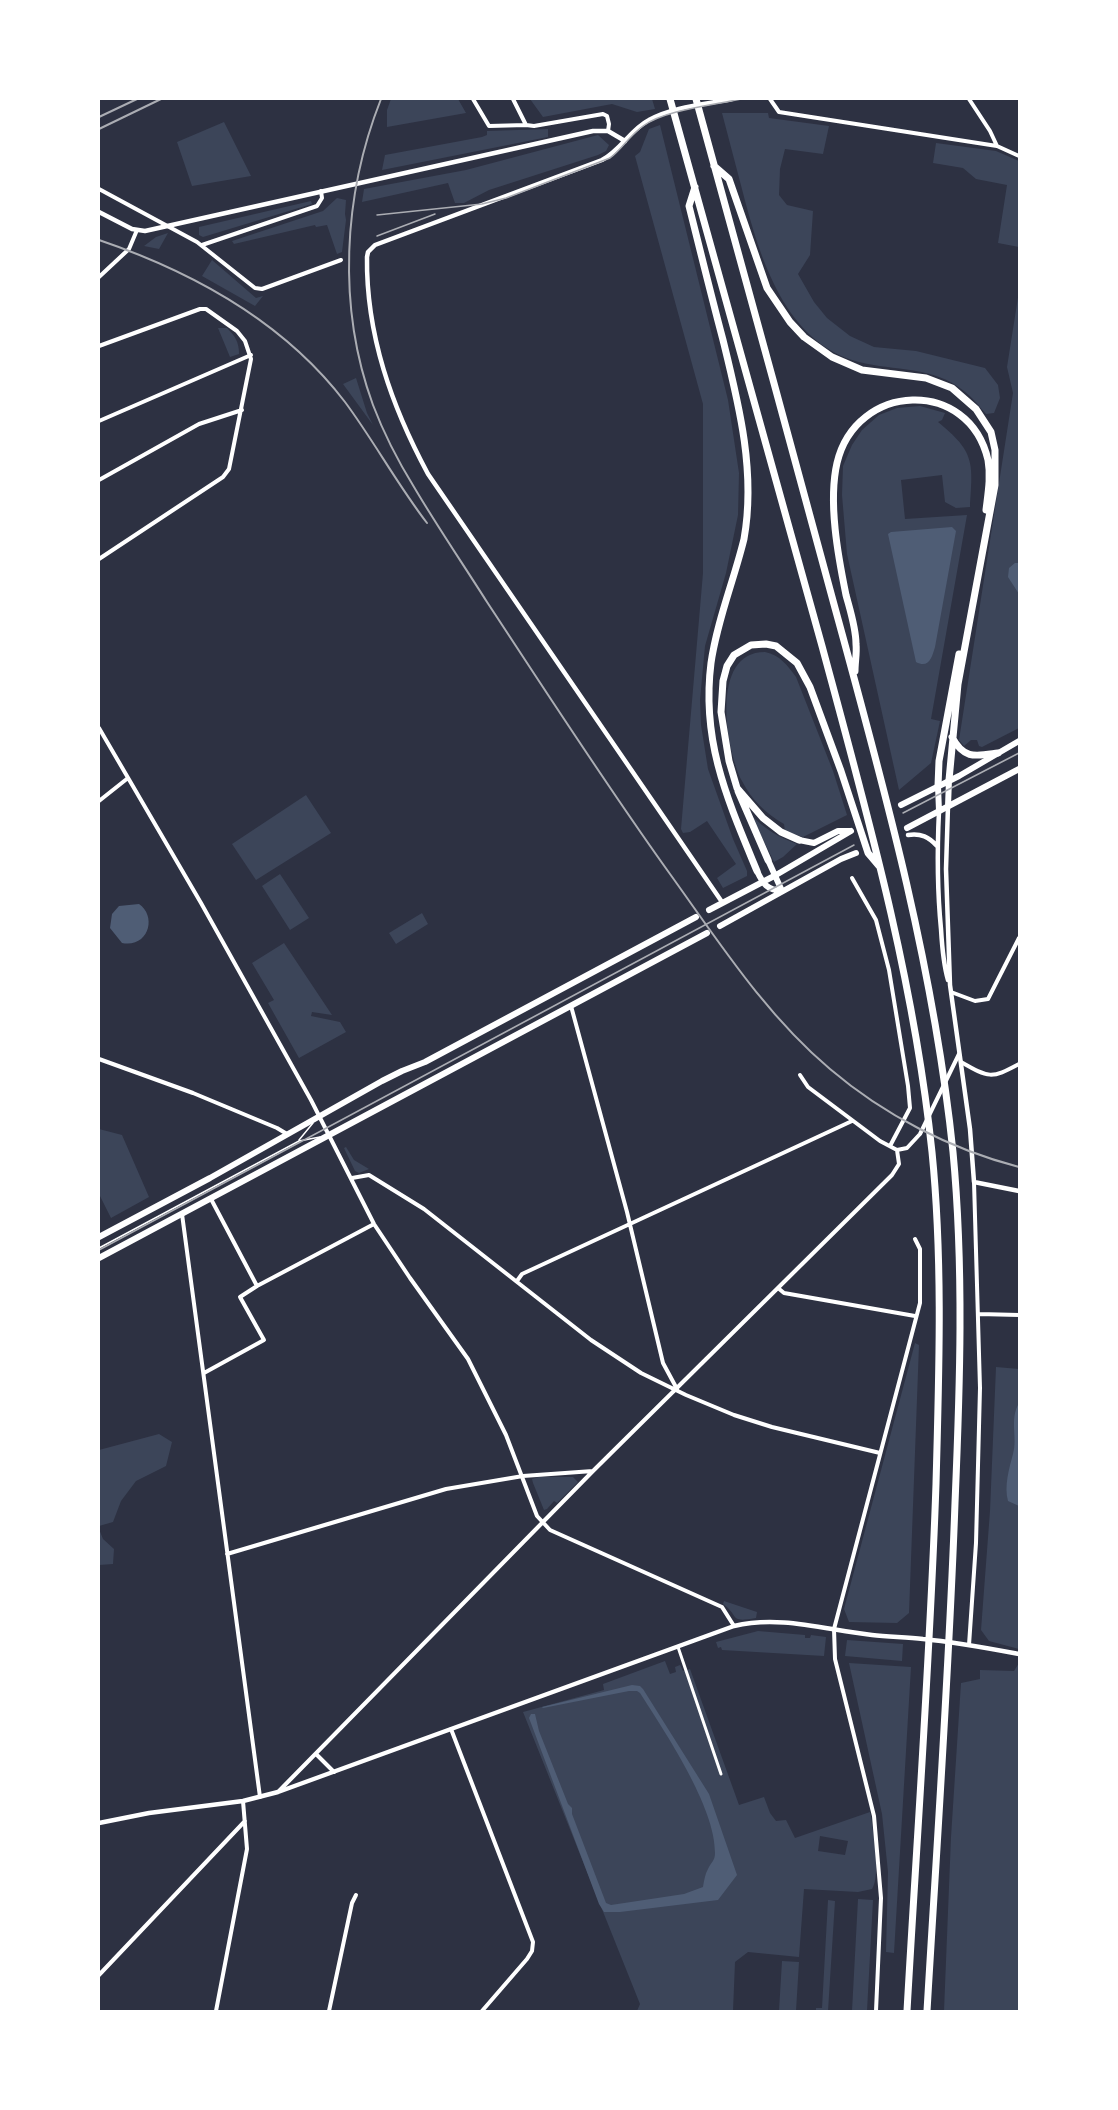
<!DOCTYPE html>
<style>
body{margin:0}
#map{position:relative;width:1118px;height:2110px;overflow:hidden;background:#2d3142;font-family:Overpass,sans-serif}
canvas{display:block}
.frame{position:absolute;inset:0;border:100px solid #fff;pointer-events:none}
</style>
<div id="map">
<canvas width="1118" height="2110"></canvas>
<div class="frame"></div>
</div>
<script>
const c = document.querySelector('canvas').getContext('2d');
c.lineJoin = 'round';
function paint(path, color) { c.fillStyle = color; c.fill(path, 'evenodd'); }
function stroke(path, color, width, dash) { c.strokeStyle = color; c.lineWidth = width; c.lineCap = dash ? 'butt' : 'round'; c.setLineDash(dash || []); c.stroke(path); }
paint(new Path2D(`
 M 391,99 L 458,99 L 466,113 L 387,127 L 387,110 Z
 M 530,99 L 652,99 L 655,109 L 637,112 L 612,104 L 543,117 Z
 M 722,113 L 768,113 L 769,118 L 829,126 L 823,154 L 785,149 L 780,169 L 779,195 L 787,205 L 813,211 L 810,255 L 798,274 L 814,302 L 827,318 L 850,336 L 874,347 L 916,351 L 985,368 L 998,385 L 1000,398 L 994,413 L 986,414 C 979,406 972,397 964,391 C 934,366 894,371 859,362 C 785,343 760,258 743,193 C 736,166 729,140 722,113 Z
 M 224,122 L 251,176 L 192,186 L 177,142 Z
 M 660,125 L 728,400 L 739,473 L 738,515 L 726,573 L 705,646 L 700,700 L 701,725 L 708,769 L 733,839 L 747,871 L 747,876 L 723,888 L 717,878 L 736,864 L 707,821 L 690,832 L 683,833 L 681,829 L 703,573 L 703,404 L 635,156 L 640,152 L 649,129 Z
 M 548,129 L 548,137 L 382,170 L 385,155 L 482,137 L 487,135 L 487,131 Z
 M 598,135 L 609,145 L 606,151 L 598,155 L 489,190 L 464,203 L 455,203 L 448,183 L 362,202 L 364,189 L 466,170 Z
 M 936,143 L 996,151 L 1019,161 L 1019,247 L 998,243 L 1007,185 L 976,179 L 963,168 L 933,163 Z
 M 337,198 L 346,200 L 345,214 L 346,220 L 342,252 L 337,254 L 327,225 L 316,227 L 315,225 L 234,244 L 232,241 L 323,211 Z
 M 311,201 L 312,204 L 203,237 L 199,235 L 199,227 Z
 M 168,233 L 159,249 L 144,246 L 156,237 Z
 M 212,260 L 256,298 L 263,296 L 255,306 L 202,276 Z
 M 1019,291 L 1019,728 L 982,747 L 979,746 L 977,740 L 971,740 L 964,746 L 959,740 L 1013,393 L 1007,367 Z
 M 218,328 L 227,328 C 235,336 239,342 239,354 L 230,357 Z
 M 356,378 L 367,413 L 373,425 L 343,384 Z
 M 920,406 L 945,413 L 942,420 L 938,422 C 975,452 973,462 970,507 L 956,508 L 945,502 L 942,475 L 901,480 L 905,519 L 967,515 L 931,719 L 940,721 L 931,763 L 899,790 L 847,554 L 842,495 L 843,466 L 852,445 L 862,430 L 879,415 L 897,408 Z
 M 765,652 C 780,655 787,665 796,677 L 833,771 L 847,815 L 803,837 L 785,831 L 784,824 C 766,814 751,799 742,781 C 726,750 709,652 765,652 Z
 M 306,795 L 331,833 L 256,880 L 232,844 Z
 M 751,815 C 765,829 778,837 797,844 L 783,857 L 774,862 Z
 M 280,874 L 309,918 L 290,930 L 262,886 Z
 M 422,913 L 428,924 L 396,944 L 389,933 Z
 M 284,943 L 332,1015 L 312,1012 L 311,1016 L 340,1022 L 346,1032 L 299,1058 L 268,1003 L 274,1000 L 252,963 Z
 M 99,1129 L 122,1135 L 149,1197 L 111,1218 L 99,1194 Z
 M 346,1147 L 354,1160 L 369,1169 L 359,1173 L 355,1171 L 344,1148 Z
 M 915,1343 L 919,1345 L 909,1613 L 897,1623 L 849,1622 L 844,1609 Z
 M 996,1367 L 1019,1369 L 1019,1649 L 989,1641 L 981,1630 L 990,1511 Z
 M 159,1434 L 172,1442 L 166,1466 L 136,1481 L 121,1501 L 113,1522 L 99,1526 L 99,1450 Z
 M 539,1477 L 573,1477 L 578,1482 L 557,1503 L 554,1501 L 547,1509 L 544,1510 L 533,1483 L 532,1479 Z
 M 99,1529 L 103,1539 L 114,1549 L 113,1564 L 99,1565 Z
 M 724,1601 L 757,1612 L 756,1618 C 728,1623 740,1616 723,1604 Z
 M 758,1631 L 805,1635 L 805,1638 L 810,1638 L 811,1635 L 826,1637 L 824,1656 L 722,1650 L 721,1647 L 718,1648 L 716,1642 Z
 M 847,1640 L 903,1644 L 902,1661 L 845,1656 Z
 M 665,1661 L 670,1674 L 676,1672 L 675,1667 L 680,1665 L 683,1671 L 690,1669 L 739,1805 L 764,1797 L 770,1813 L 776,1821 L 786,1820 L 795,1838 L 870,1812 L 871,1816 C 873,1834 881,1876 872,1889 L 858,1892 L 804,1889 L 799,1957 L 748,1952 L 735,1962 L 733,2011 L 637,2011 L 640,2004 L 523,1712 L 604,1690 L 603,1684 ZM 820,1836 L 848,1841 L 845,1855 L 818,1851 Z
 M 849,1663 L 911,1667 L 894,1953 L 886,1952 L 888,1872 L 882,1814 Z
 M 1019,1663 L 1019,2011 L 944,2011 L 951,1837 L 961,1683 L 980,1679 L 980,1670 L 1014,1671 Z
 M 858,1899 L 873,1900 L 867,2011 L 852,2011 Z
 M 828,1900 L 835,1901 L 828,2011 L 816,2011 L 816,2008 L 822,2008 Z
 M 782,1961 L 799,1962 L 796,2011 L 779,2011 Z`), '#3c4559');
paint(new Path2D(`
 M 952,527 L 956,531 L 935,647 C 932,657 929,669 916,662 L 888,534 L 891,532 Z
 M 1015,563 L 1019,563 L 1019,594 L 1008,577 L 1009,568 Z
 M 139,904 C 157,916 149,948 122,943 L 110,928 L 112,914 L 119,906 Z
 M 1019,1403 L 1019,1506 L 1008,1501 C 1004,1486 1009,1469 1013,1454 C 1018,1437 1009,1420 1019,1403 Z
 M 632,1685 L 640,1686 L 643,1689 L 709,1794 L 737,1875 L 718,1900 L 620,1912 L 604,1912 L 599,1904 L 529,1718 L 531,1714 L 535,1714 L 539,1731 L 568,1804 L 572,1808 L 572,1814 L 606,1903 L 611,1905 L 684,1894 L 703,1887 C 704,1881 705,1874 708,1869 C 711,1862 715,1861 715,1853 C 716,1808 665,1732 640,1693 L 637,1691 L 629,1691 L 543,1708 L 542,1707 Z`), '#4f5d75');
stroke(new Path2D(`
 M 299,1140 L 313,1123
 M 99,1248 L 299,1141 L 320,1137`), '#fff', 1.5);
stroke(new Path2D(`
 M 678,1647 L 721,1774`), '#fff', 3);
stroke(new Path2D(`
 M 473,99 L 489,126 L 526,125
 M 513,99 L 526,125 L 534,126 L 603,114 L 607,116 L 609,124 L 608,131
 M 770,99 L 779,112 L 997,146 L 1019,156
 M 969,99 L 990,131 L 997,146
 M 99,189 L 197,242 L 255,288 L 262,289 L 341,260
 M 202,245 L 317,206 L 322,198 L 321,191
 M 99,277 L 129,249 L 137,230
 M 99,346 L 200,309 L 206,309 L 237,331 L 245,341 L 251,359 L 229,469 L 223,477 L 99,559
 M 99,421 L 251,355
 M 99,480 L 199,424 L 242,410
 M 99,728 L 201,903 L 311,1100 L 374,1224 L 410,1278 L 468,1359 L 506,1435 L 537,1516 L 550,1530 L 722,1607 L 734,1626
 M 99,801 L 128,778
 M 852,878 L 876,920 L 889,970 L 908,1086 L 910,1108 L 890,1146
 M 951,992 L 975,1001 L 988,999 L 1019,938
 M 571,1006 L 627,1212 L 663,1363 L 677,1389
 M 99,1059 L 193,1093 L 277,1128 L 287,1134
 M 961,1062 C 989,1078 991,1079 1019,1064
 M 800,1075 L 808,1087 L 880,1141 L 897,1150
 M 897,1150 L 907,1148 L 920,1134 L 959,1054
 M 352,1178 L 369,1175 L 424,1209 L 591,1340 L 641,1373 L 686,1395 L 734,1415 L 772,1427 L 880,1453
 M 182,1214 L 260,1797
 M 517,1281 L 522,1274 L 852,1121
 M 257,1286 L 374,1224
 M 778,1288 L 784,1293 L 915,1316
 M 979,1314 L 1019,1315
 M 204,1373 L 264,1340 L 240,1297 L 257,1286 L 211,1199
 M 227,1554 L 446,1489 L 523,1476 L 593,1471
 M 969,1645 L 976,1543 L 980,1388 L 974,1182
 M 451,1729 L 533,1942 L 532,1951 L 527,1959 L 482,2011
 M 316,1754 L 334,1772
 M 279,1791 L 593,1471 L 892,1175 L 899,1164 L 897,1150
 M 99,1975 L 245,1821
 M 216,2011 L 247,1849 L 243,1801
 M 329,2011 L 352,1903 L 356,1895
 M 876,2011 L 881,1898 L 874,1816 L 835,1659 L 834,1629 L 920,1303 L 920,1249 L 915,1239`), '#fff', 4);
stroke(new Path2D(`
 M 99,212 L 132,229 L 145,231 L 593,131 L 608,131 L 625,141
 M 948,806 L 946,869 L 950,985 L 970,1129 L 974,1182 L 1019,1191
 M 939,811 C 937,852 937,888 941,929 C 942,946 943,963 948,980
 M 908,835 C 921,833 929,837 937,846
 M 722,902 L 428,474 C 392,407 366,335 367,257 L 368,252 L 375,245 L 602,160 C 621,150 630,130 649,120 C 671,107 707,104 732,99
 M 99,1823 L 149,1813 L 243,1801 L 278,1792 L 734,1626 C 780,1615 826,1630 872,1635 C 889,1637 906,1637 923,1639 C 955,1642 987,1648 1019,1654`), '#fff', 4.5);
stroke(new Path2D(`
 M 938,786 L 939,811
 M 901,805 L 959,776 L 1019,741
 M 948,806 L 949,780
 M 907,828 L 1019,769
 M 799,840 L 814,843 L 838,831 L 850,831
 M 768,860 L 782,891
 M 757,871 C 763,884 767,890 782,891
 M 709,910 L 776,875 L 851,831
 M 720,926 L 841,859 L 856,853
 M 99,1237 L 210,1178 L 382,1081 L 402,1071 L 425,1062 L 696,917
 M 99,1258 L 707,933`), '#fff', 6);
stroke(new Path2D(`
 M 670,99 C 721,281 772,463 822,646 C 867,813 914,979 932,1152 C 943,1262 939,1373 936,1484 C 930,1660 917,1835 907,2011
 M 696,99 C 743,269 789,438 835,608 C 884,787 934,967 953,1152 C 964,1269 960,1386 955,1503 C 949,1673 937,1842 927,2011
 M 714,166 L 729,179 L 767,288 L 790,322 L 804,337 L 832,357 L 862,370 L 926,378 L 952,388 L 976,409 L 991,432 L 995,450 L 995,485 L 958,684 L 949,780
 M 695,187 L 689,206 C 700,250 711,295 723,340 C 739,405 756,472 744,539 C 734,580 717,621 711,663 C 701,742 728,801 757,871
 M 855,671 C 855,662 857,653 856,644 C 856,628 850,610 846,595 C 838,556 828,502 837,463 C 856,382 969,377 988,460 C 991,477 988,493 986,510
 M 952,737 C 964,760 976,756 998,753
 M 938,786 L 939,761 L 959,654
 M 738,791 L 768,860
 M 799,840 L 781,832 L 763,818 L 737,788 L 729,761 L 721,712 L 723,681 L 727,666 L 734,655 L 751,645 L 766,644 L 776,646 L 797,663 L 810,687 L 841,771 L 868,853 L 879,866`), '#fff', 7);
stroke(new Path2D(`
 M 377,215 L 482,204 L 506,198 L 610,158 C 622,149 630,135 643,126 C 665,110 714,105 741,99
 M 377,236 L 435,214
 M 903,813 L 1019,753
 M 99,1250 L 854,845`), '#abadb3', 1.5);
stroke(new Path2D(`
 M 381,99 C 343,195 337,307 373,405 C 384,434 398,461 414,487 C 437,526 463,564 487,602 C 547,693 606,785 670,874 C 719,942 765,1014 830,1069 C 884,1115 950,1149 1019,1167
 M 99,117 L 137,99
 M 99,129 L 161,99
 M 99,240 C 193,272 284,322 345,402 C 374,441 397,484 427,523`), '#abadb3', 2);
</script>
